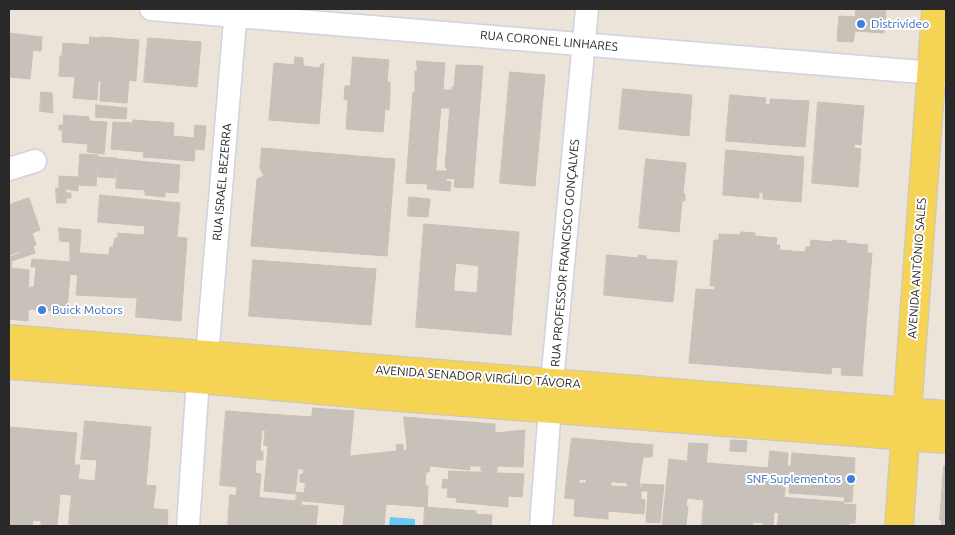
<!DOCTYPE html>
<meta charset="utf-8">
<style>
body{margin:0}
#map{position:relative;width:955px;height:535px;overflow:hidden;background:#ece4d9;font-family:Ubuntu,sans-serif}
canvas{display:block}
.frame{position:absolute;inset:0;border:10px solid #292929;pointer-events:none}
</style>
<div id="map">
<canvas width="955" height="535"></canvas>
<div class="frame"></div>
</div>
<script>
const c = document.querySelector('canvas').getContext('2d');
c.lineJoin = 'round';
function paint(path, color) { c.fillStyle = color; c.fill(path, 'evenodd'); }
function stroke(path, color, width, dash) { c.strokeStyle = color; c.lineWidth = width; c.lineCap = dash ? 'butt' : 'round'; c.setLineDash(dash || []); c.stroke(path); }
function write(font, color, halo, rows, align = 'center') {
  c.font = font + ' Ubuntu,sans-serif'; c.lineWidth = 4; c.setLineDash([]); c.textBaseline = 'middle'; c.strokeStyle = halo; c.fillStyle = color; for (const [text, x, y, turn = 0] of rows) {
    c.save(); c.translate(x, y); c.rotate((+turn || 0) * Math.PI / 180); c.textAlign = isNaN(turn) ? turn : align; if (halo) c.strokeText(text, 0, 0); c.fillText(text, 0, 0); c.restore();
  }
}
paint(new Path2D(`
 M 390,517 L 415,519 L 415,526 L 389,526 Z`), '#68caf2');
const building = new Path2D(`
 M 856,9 L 886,9 L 884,33 L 855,31 L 853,42 L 837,41 L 839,16 L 855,17 Z
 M 9,33 L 42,37 L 41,51 L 33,50 L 30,79 L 9,77 Z
 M 90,37 L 101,38 L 97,100 L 73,98 L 75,77 L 59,76 L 60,56 L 62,56 L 63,43 L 89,45 Z
 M 101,37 L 139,40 L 136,81 L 129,80 L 127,103 L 100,101 L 101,81 L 98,80 Z
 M 148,38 L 201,42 L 197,87 L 144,82 Z
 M 295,57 L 303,58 L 303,66 L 320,68 L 320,65 L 324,63 L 319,124 L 269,120 L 274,63 L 294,65 Z
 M 353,57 L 389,60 L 387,82 L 390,82 L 390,96 L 389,110 L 385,109 L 383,132 L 346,129 L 348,100 L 344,99 L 345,86 L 350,86 Z
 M 417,61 L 445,63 L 443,90 L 452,90 L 452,87 L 454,87 L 456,65 L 483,66 L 473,188 L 454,187 L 455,179 L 446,178 L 446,181 L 451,182 L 450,191 L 427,189 L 428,184 L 406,183 L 413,92 L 415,92 L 415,71 L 417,71 ZM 441,108 L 450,108 L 445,167 L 447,167 L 447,171 L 436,171 Z
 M 510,72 L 545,75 L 535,186 L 500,183 Z
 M 623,89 L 692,95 L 689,136 L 619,129 Z
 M 41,92 L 52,93 L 53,113 L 40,111 Z
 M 730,95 L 766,98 L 765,104 L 770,105 L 770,99 L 809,101 L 805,147 L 726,141 Z
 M 818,102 L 864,106 L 861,145 L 855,144 L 854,148 L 861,149 L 858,187 L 812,183 Z
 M 96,105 L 127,108 L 126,119 L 96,117 Z
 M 64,115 L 89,117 L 89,121 L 107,122 L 104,154 L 87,152 L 88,144 L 62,142 L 63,130 L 59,130 L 59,125 L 63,125 Z
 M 133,120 L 174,123 L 173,136 L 194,138 L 195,125 L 206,126 L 204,150 L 195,149 L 194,161 L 143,157 L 144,152 L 111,149 L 113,122 L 133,123 Z
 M 262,148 L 395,159 L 387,256 L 251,246 L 257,179 L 264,176 L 260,168 Z
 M 726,150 L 804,157 L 801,202 L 763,199 L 763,193 L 759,192 L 759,198 L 723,195 Z
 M 80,154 L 98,155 L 96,186 L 78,185 L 78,191 L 59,188 L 59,176 L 78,177 Z
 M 99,157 L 117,158 L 115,178 L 98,177 Z
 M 118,159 L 180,165 L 178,193 L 165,192 L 165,197 L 145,195 L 145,190 L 116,188 Z
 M 646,159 L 686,163 L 683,194 L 685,194 L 685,201 L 682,201 L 679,232 L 639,228 Z
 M 56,188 L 65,189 L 66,193 L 71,193 L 71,198 L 66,198 L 66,203 L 57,203 Z
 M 100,195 L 180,203 L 177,237 L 144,235 L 145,226 L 98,222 Z
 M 409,197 L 430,199 L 428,217 L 408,216 Z
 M 29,198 L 40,230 L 32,233 L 36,245 L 33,246 L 35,253 L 9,262 L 9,257 L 20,253 L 20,251 L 9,255 L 9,205 Z
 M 424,224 L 519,232 L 511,335 L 416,327 ZM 456,263 L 479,266 L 477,293 L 454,291 Z
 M 59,228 L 81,230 L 78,275 L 70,274 L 67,312 L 28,309 L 30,287 L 34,287 L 36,267 L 31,267 L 32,259 L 70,262 L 70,242 L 60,241 Z
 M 741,232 L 755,233 L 755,236 L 777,238 L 776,245 L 780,245 L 779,250 L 805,252 L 806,247 L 810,247 L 811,240 L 833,242 L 833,240 L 847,241 L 846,243 L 868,245 L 867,253 L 872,253 L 862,376 L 841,375 L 842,368 L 832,367 L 831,374 L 689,363 L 696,289 L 715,290 L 715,286 L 710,286 L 714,240 L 719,240 L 719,234 L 740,235 Z
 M 118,233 L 142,235 L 137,298 L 76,295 L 80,253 L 109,255 L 110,247 L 113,247 L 115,238 L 118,238 Z
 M 142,235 L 187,238 L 181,321 L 136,317 Z
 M 607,255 L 638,258 L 638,255 L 646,256 L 646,259 L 677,261 L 673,302 L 604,295 Z
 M 253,260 L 376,269 L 371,325 L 249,316 Z
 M 12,261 L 11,268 L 29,270 L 28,321 L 9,319 L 9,262 Z
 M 313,408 L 354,411 L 345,505 L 304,501 Z
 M 226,411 L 267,414 L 265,430 L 262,430 L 260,451 L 263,451 L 263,460 L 256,460 L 255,473 L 261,474 L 259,497 L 236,495 L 237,487 L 220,485 Z
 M 267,414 L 312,417 L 306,483 L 300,482 L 300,474 L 303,474 L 304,469 L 298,469 L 295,494 L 264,491 L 268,446 L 264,445 Z
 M 404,417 L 495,424 L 495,433 L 525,430 L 523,467 L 497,466 L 497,472 L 481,471 L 481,466 L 470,466 L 470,470 L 430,466 L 429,472 L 426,472 L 425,485 L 428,486 L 427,507 L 386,504 L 384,526 L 343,526 L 350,456 L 397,451 L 396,445 L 403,444 L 403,451 L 406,450 L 407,448 Z
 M 85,421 L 151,427 L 146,485 L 156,486 L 153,509 L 71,501 L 74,465 L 80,465 L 78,479 L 95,481 L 97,460 L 81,459 Z
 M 9,427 L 77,433 L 71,495 L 60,494 L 57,526 L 41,526 L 41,521 L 33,520 L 32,526 L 9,526 Z
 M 572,438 L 653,445 L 652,457 L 643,457 L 639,484 L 567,478 Z
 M 731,440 L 747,441 L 746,452 L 730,451 Z
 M 689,443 L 708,444 L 703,500 L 687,498 L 686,506 L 688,507 L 686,526 L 662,526 L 669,459 L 686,461 L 687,470 Z
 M 770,451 L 788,453 L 787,466 L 791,466 L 792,453 L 855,458 L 852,502 L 844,502 L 845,497 L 789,493 L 790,481 L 786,480 L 784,497 L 766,496 Z
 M 707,463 L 769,468 L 763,523 L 753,522 L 753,526 L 702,526 Z
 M 944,466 L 946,466 L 946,526 L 941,526 L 942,520 L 940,520 Z
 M 449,471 L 524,474 L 522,497 L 508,496 L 508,507 L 456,502 L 457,498 L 447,497 L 448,488 L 442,488 L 443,479 L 448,480 Z
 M 567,478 L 579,479 L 579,483 L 586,483 L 587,479 L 611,481 L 611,486 L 627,487 L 628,483 L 640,483 L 640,488 L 642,488 L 642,484 L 664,485 L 660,523 L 646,522 L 648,491 L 641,491 L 641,499 L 645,500 L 644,514 L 608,511 L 608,519 L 574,516 L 575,499 L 565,498 Z
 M 297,492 L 305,493 L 304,501 L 296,501 Z
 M 230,495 L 298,501 L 298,502 L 302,502 L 301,505 L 318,506 L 316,526 L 228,526 Z
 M 766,496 L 844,502 L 843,504 L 856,505 L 855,523 L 849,523 L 849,526 L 777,526 L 779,513 L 774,512 L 773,526 L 763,526 Z
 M 71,501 L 168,510 L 167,526 L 87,526 L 69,524 Z
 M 425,507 L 476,511 L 476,514 L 492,515 L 491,526 L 424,526 Z`);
paint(building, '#c7c1b9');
stroke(building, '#c7c0b3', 1);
const minor = new Path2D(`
 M 151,9 L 946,74
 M 9,169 L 35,161
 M 207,356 L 236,9
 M 188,526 L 198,379
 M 541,526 L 552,382 L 587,9`);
const primary = new Path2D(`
 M 9,339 L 946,415
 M 9,365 L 198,379 L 384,396 L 946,439
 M 899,526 L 936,9`);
stroke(minor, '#cfd2e2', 25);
stroke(primary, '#c7c7c7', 30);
stroke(minor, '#fff', 22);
stroke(primary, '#f5d355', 28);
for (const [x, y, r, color] of [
 [861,24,5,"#3f7fe0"],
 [42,310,5,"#3f7fe0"],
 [851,479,5,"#3f7fe0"]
]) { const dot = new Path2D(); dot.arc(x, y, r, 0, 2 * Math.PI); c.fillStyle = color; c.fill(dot); stroke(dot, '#fff', 2); }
write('12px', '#366cbe', '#fff', [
 ["Distrivídeo",871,24],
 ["Buick Motors",52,310],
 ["SNF Suplementos",841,479,"right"]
], 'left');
write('12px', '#292929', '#fff', [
 ["RUA CORONEL LINHARES",549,41,5],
 ["RUA ISRAEL BEZERRA",222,182,-85],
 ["RUA PROFESSOR FRANCISCO GONÇALVES",565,253,-85],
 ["AVENIDA ANTÔNIO SALES",917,268,-86],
 ["AVENIDA SENADOR VIRGÍLIO TÁVORA",478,377,4]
]);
</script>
